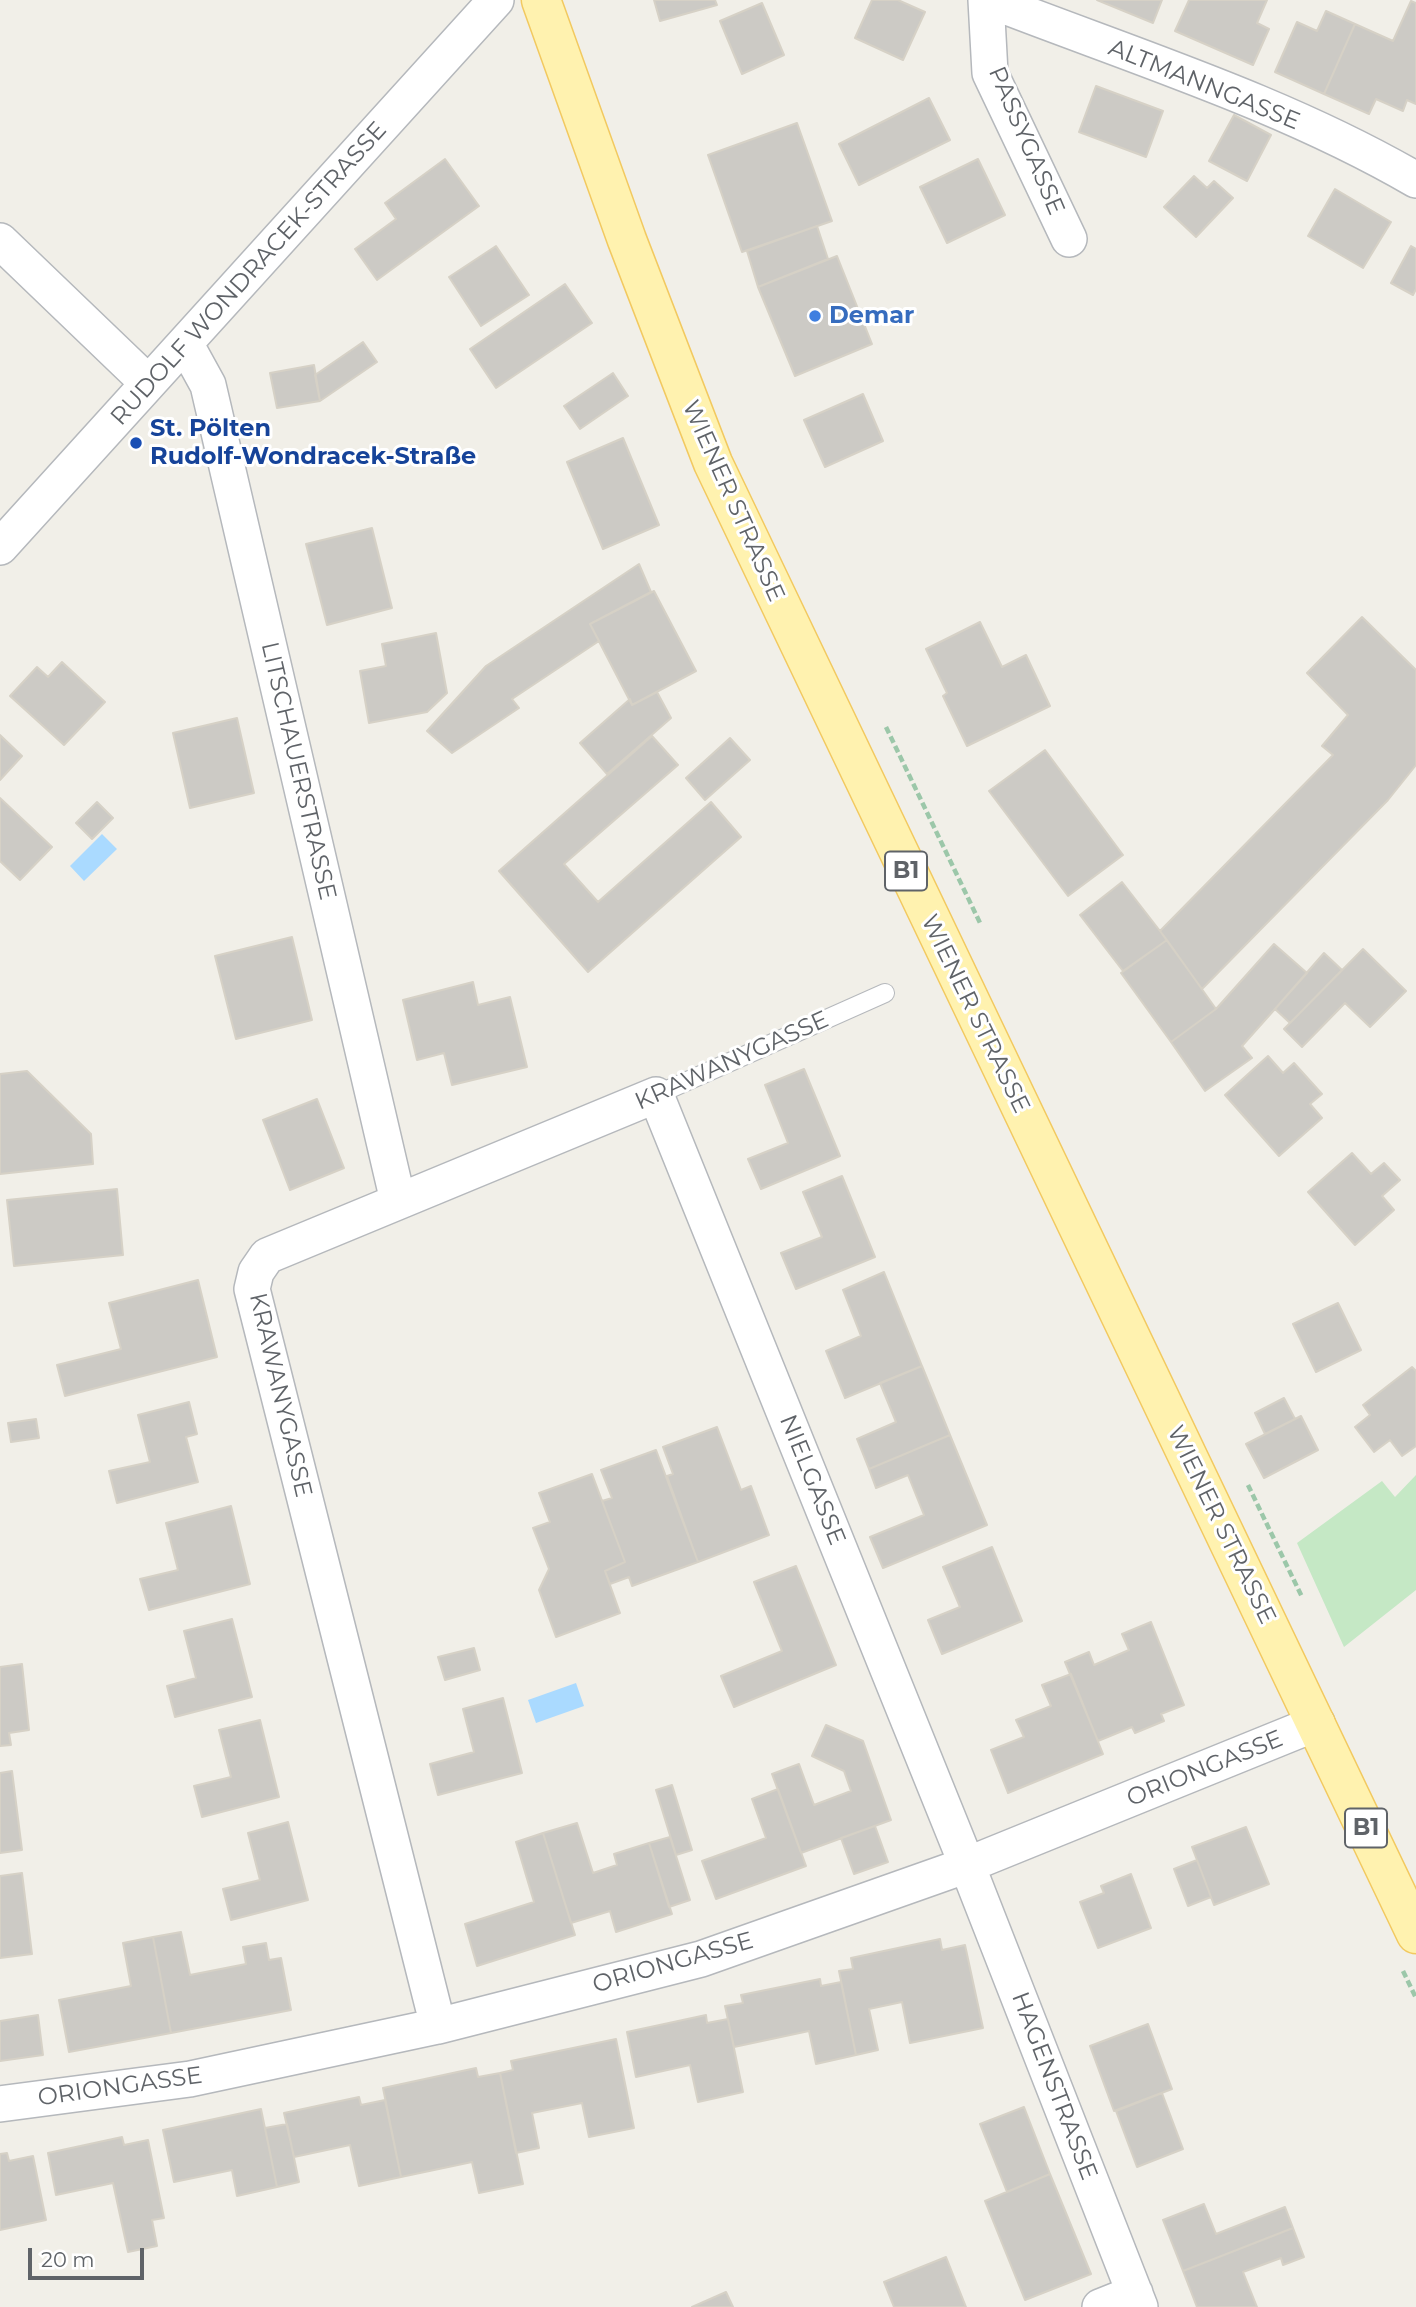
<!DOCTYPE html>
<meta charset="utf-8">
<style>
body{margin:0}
#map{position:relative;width:1416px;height:2307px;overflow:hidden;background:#f1efe8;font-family:Montserrat,sans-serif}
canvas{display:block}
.scale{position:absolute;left:28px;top:2248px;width:116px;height:32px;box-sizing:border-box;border:4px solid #5f6368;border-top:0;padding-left:9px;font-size:21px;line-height:24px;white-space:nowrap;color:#5f6368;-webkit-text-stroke:5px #fff;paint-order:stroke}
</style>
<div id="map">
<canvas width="1416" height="2307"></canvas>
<div class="scale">20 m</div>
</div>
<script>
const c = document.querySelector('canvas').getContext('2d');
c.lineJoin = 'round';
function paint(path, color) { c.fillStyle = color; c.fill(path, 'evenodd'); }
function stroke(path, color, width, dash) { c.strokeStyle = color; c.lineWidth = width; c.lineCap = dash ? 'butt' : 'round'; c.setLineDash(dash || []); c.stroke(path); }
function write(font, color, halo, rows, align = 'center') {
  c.font = font + ' Montserrat,sans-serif'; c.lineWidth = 6; c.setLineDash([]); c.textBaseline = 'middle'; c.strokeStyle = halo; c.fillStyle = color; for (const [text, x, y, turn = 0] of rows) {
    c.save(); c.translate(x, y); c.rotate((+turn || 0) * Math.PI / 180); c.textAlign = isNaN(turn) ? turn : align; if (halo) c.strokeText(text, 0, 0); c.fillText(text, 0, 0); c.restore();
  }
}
paint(new Path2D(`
 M 1416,1475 L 1416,1590 L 1344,1647 L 1297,1543 L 1382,1481 L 1395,1497 Z`), '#c5e8c5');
paint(new Path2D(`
 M 102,834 L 117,849 L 84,881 L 70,866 Z
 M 576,1683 L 584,1706 L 536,1723 L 528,1700 Z`), '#aadaff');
const building = new Path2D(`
 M 654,0 L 715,0 L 717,5 L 660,21 Z
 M 872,0 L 898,0 L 925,12 L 903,60 L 855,38 Z
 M 1097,0 L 1162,0 L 1153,23 Z
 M 1189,0 L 1267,0 L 1257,23 L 1269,29 L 1253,65 L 1175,31 Z
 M 1411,1 L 1416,3 L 1416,104 L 1407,100 L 1403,111 L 1376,99 L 1369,114 L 1324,94 L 1355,24 L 1393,41 Z
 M 762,3 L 784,55 L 742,74 L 720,21 Z
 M 1326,11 L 1355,24 L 1324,94 L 1275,72 L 1297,22 L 1317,31 Z
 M 1096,86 L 1163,111 L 1146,157 L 1079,132 Z
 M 929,98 L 950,140 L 859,185 L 839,144 Z
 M 1234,115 L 1271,135 L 1247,181 L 1209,161 Z
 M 797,123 L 832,221 L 742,252 L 708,155 Z
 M 445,159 L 479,206 L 377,280 L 355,249 L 396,219 L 385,203 Z
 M 978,159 L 1005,215 L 947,243 L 920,187 Z
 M 1194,176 L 1207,188 L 1214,181 L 1233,198 L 1196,237 L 1164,207 Z
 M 1335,189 L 1391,222 L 1363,268 L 1308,236 Z
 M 817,226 L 828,259 L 758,287 L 747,251 Z
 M 496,246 L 529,295 L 481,326 L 449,277 Z
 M 1411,246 L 1416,249 L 1416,289 L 1413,295 L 1391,283 Z
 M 837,256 L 872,344 L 795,376 L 758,287 Z
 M 565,284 L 592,323 L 496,388 L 470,349 Z
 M 363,342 L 377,362 L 320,401 L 315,375 Z
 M 314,365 L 320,401 L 277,408 L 270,373 Z
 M 613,373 L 628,396 L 580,429 L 564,406 Z
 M 863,394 L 883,441 L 825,467 L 804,420 Z
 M 623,438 L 659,525 L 603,549 L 567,462 Z
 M 372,528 L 392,608 L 327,625 L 306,544 Z
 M 639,564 L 651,592 L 590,624 L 599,641 L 512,699 L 519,708 L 452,753 L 427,731 L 486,666 Z
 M 654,591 L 696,671 L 632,705 L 590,624 Z
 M 1362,617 L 1416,670 L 1416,765 L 1388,800 L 1202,989 L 1160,931 L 1333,755 L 1322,746 L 1348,715 L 1307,673 Z
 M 980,622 L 1002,667 L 1026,655 L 1050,706 L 967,746 L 943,696 L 947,693 L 926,649 Z
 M 436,633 L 447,693 L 427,712 L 369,723 L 360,671 L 386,666 L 382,644 Z
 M 62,662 L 105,702 L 64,745 L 10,696 L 37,667 L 48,677 Z
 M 657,692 L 671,718 L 607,774 L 580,743 L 630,699 L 632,705 Z
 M 237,718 L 254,793 L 190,808 L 173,733 Z
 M 0,735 L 22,756 L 0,780 Z
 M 652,736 L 678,765 L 564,864 L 598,902 L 711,802 L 741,837 L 588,972 L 499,871 Z
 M 730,738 L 750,760 L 705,800 L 686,778 Z
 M 1045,750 L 1123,855 L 1068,896 L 989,791 Z
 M 0,798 L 52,847 L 20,880 L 0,861 Z
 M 97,802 L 113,818 L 92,839 L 76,823 Z
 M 1122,882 L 1167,940 L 1123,971 L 1080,915 Z
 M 292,937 L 312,1020 L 236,1039 L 215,956 Z
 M 1167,940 L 1216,1009 L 1171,1042 L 1121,973 Z
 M 1274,944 L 1307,973 L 1242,1046 L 1252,1058 L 1205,1091 L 1171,1042 L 1216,1009 Z
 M 1363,949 L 1406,991 L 1370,1027 L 1345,1003 L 1302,1047 L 1284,1029 Z
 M 1324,953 L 1342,970 L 1290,1023 L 1275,1009 Z
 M 473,982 L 478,1005 L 510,997 L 527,1067 L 452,1085 L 444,1053 L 417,1060 L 403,1000 Z
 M 1268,1056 L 1283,1073 L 1294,1063 L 1322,1094 L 1310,1104 L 1322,1118 L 1279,1156 L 1225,1095 Z
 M 804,1069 L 840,1156 L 761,1189 L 748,1159 L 788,1143 L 765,1085 Z
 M 27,1071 L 91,1134 L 93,1164 L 0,1174 L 0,1074 Z
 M 317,1099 L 344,1168 L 290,1190 L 263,1120 Z
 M 1352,1153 L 1371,1174 L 1384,1163 L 1400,1180 L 1382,1196 L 1394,1210 L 1355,1245 L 1308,1192 Z
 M 842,1176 L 875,1257 L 796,1289 L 781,1253 L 822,1237 L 803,1192 Z
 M 117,1189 L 123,1255 L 14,1266 L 7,1200 Z
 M 884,1272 L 922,1366 L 845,1398 L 826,1351 L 861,1336 L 843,1290 Z
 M 198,1280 L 217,1357 L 65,1396 L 57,1365 L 121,1349 L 109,1303 Z
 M 1338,1303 L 1361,1350 L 1316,1372 L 1293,1324 Z
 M 922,1366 L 950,1435 L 869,1469 L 857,1439 L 896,1422 L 880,1383 Z
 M 1412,1367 L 1416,1371 L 1416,1446 L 1402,1456 L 1390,1440 L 1374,1452 L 1355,1427 L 1370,1415 L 1363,1405 Z
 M 1284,1398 L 1295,1419 L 1265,1434 L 1255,1413 Z
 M 189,1402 L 197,1434 L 186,1437 L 198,1482 L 117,1503 L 109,1471 L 150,1462 L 138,1415 Z
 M 1301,1416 L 1318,1450 L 1264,1478 L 1246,1444 Z
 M 36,1419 L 39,1438 L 11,1442 L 8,1423 Z
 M 717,1427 L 741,1490 L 751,1486 L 769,1535 L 698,1562 L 667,1476 L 673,1474 L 663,1447 Z
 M 950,1435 L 987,1525 L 883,1568 L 870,1537 L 924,1515 L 908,1475 L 876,1488 L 869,1469 Z
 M 656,1450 L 698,1562 L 632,1586 L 629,1577 L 610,1584 L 605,1571 L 625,1562 L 602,1501 L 612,1498 L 601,1470 Z
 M 592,1474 L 625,1562 L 605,1571 L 620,1613 L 556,1637 L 539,1590 L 549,1569 L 533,1528 L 550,1522 L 539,1493 Z
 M 231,1506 L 250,1584 L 149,1610 L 140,1579 L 178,1570 L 166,1523 Z
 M 992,1547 L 1022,1621 L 942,1654 L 928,1620 L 960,1607 L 943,1567 Z
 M 796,1566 L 836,1665 L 734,1707 L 721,1676 L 782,1651 L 754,1582 Z
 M 232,1619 L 252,1697 L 175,1717 L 167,1686 L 196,1678 L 184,1631 Z
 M 1151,1622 L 1184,1705 L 1161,1714 L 1164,1721 L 1135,1733 L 1132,1727 L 1098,1741 L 1065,1662 L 1089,1652 L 1094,1665 L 1129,1650 L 1122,1634 Z
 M 474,1648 L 480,1670 L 445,1680 L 438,1657 Z
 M 22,1664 L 29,1730 L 9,1733 L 11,1745 L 0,1746 L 0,1667 Z
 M 1071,1674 L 1103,1754 L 1008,1793 L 991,1750 L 1024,1737 L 1016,1720 L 1051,1706 L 1042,1685 Z
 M 503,1698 L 522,1773 L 438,1795 L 430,1764 L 474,1752 L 463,1709 Z
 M 260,1720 L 279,1797 L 202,1817 L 194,1786 L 231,1777 L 219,1730 Z
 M 826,1725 L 863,1741 L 891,1820 L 801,1853 L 772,1774 L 799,1764 L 814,1805 L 851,1791 L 844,1771 L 812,1756 Z
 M 12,1771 L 22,1850 L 0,1853 L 0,1773 Z
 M 672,1785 L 692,1850 L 676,1855 L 656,1790 Z
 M 778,1789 L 806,1866 L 716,1899 L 702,1861 L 766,1838 L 752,1799 Z
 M 288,1822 L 308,1900 L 231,1920 L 223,1889 L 260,1880 L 248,1833 Z
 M 577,1823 L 593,1873 L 617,1865 L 614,1854 L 649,1843 L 672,1914 L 616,1932 L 610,1911 L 571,1923 L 543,1833 Z
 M 875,1826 L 888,1862 L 854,1874 L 841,1838 Z
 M 1246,1827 L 1269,1884 L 1214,1905 L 1192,1847 Z
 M 543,1833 L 575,1935 L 477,1966 L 465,1924 L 534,1902 L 516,1842 Z
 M 670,1837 L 690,1900 L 669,1907 L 649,1843 Z
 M 1197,1860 L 1211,1897 L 1188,1906 L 1174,1869 Z
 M 22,1873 L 32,1954 L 0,1958 L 0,1876 Z
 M 1131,1874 L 1151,1928 L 1098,1948 L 1080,1902 L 1104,1893 L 1101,1886 Z
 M 181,1932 L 190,1975 L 246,1964 L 243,1947 L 266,1943 L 269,1960 L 281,1958 L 291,2010 L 171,2033 L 153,1937 Z
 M 153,1937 L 171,2033 L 69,2052 L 59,2000 L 131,1986 L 123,1943 Z
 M 940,1939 L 942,1950 L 965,1945 L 983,2028 L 910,2043 L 902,2002 L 869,2009 L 878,2050 L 856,2055 L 839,1971 L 853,1969 L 851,1958 Z
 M 820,1979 L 821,1986 L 841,1982 L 856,2055 L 816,2064 L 809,2031 L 734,2047 L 725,2006 L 743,2003 L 741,1995 Z
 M 38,2015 L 43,2055 L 0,2061 L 0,2021 Z
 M 706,2015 L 707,2023 L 728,2019 L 743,2092 L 698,2102 L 690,2065 L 636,2077 L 627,2032 Z
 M 1148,2024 L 1172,2089 L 1114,2111 L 1090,2046 Z
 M 616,2039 L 634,2128 L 589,2137 L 582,2103 L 532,2113 L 539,2148 L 516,2153 L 500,2073 L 513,2070 L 511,2061 Z
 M 476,2068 L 478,2077 L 500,2073 L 523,2184 L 479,2193 L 472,2162 L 401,2177 L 383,2088 Z
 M 1162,2093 L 1183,2149 L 1137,2167 L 1116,2111 Z
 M 359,2097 L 361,2105 L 385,2100 L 401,2177 L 359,2186 L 350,2145 L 294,2157 L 284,2113 Z
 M 1024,2107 L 1050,2174 L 1007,2192 L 980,2124 Z
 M 261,2109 L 277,2187 L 237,2196 L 232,2170 L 174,2182 L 163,2130 Z
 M 287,2124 L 299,2182 L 277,2187 L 265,2128 Z
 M 122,2137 L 124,2145 L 148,2140 L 164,2218 L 152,2220 L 157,2246 L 128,2252 L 113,2183 L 56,2195 L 48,2153 Z
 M 7,2153 L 9,2161 L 33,2156 L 46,2220 L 0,2230 L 0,2154 Z
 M 1050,2174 L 1091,2274 L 1025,2300 L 985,2201 Z
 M 1204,2204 L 1216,2234 L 1285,2207 L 1293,2228 L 1183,2271 L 1163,2220 Z
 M 1293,2228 L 1304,2257 L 1283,2265 L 1281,2258 L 1243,2272 L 1257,2307 L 1197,2307 L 1183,2271 Z
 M 946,2257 L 966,2307 L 894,2307 L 884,2282 Z
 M 726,2292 L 733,2307 L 692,2307 Z`);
paint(building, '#cccac5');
stroke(building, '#d6d1c6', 2);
const service = new Path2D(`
 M 656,1095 L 885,993`);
const minor = new Path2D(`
 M 986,0 L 990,73 L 1069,239
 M 989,0 C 1130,55 1284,103 1416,180
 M 0,241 L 148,383
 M 186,345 L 208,385 L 398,1201
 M 0,547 L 496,0
 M 438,2026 L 252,1289 L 256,1272 L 267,1256 L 656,1095 L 967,1865 L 1140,2307
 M 0,2104 L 190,2079 L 438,2026 L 701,1959 L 967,1865 L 1317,1723
 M 1100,2307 L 1135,2293`);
const primary = new Path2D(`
 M 541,0 L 627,240 L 713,463 L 1416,1934`);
stroke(service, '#b5b8bc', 20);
stroke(minor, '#b5b8bc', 38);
stroke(primary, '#f2c960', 41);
stroke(new Path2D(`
 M 886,727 L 981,925
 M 1248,1485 L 1302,1597
 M 1403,1971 L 1416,1998`), '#9cc7a9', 4.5, [7, 3.5]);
stroke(service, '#fff', 18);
stroke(minor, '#fff', 35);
stroke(primary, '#fff2af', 38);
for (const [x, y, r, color] of [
 [815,316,7,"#3f7fe0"],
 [136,443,7,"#1a4fb4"]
]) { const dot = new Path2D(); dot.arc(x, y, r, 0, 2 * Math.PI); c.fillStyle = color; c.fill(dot); stroke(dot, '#fff', 2.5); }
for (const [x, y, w] of [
 [906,871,42],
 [1366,1828,42]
]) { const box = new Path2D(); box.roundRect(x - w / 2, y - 19.5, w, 39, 5); c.fillStyle = '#fff'; c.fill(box); stroke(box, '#5f6368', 2); }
write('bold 23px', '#5f6368', null, [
 ["B1",906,871],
 ["B1",1366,1828]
]);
write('24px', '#5f6368', '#fff', [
 ["ALTMANNGASSE",1204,85,22],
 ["PASSYGASSE",1026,141,67],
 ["RUDOLF WONDRACEK-STRASSE",249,274,-48],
 ["WIENER STRASSE",733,501,66],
 ["LITSCHAUERSTRASSE",298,771,77],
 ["WIENER STRASSE",975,1014,64],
 ["KRAWANYGASSE",732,1061,-24],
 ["KRAWANYGASSE",280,1395,77],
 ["NIELGASSE",812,1480,68],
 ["WIENER STRASSE",1221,1525,64],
 ["ORIONGASSE",1205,1769,-22],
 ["ORIONGASSE",673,1963,-16],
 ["HAGENSTRASSE",1054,2086,69],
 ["ORIONGASSE",120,2087,-8]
]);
write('bold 24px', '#366cbe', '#fff', [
 ["Demar",829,316]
], 'left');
write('bold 24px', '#164399', '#fff', [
 ["St. Pölten",150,429],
 ["Rudolf-Wondracek-Straße",150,457]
], 'left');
</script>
